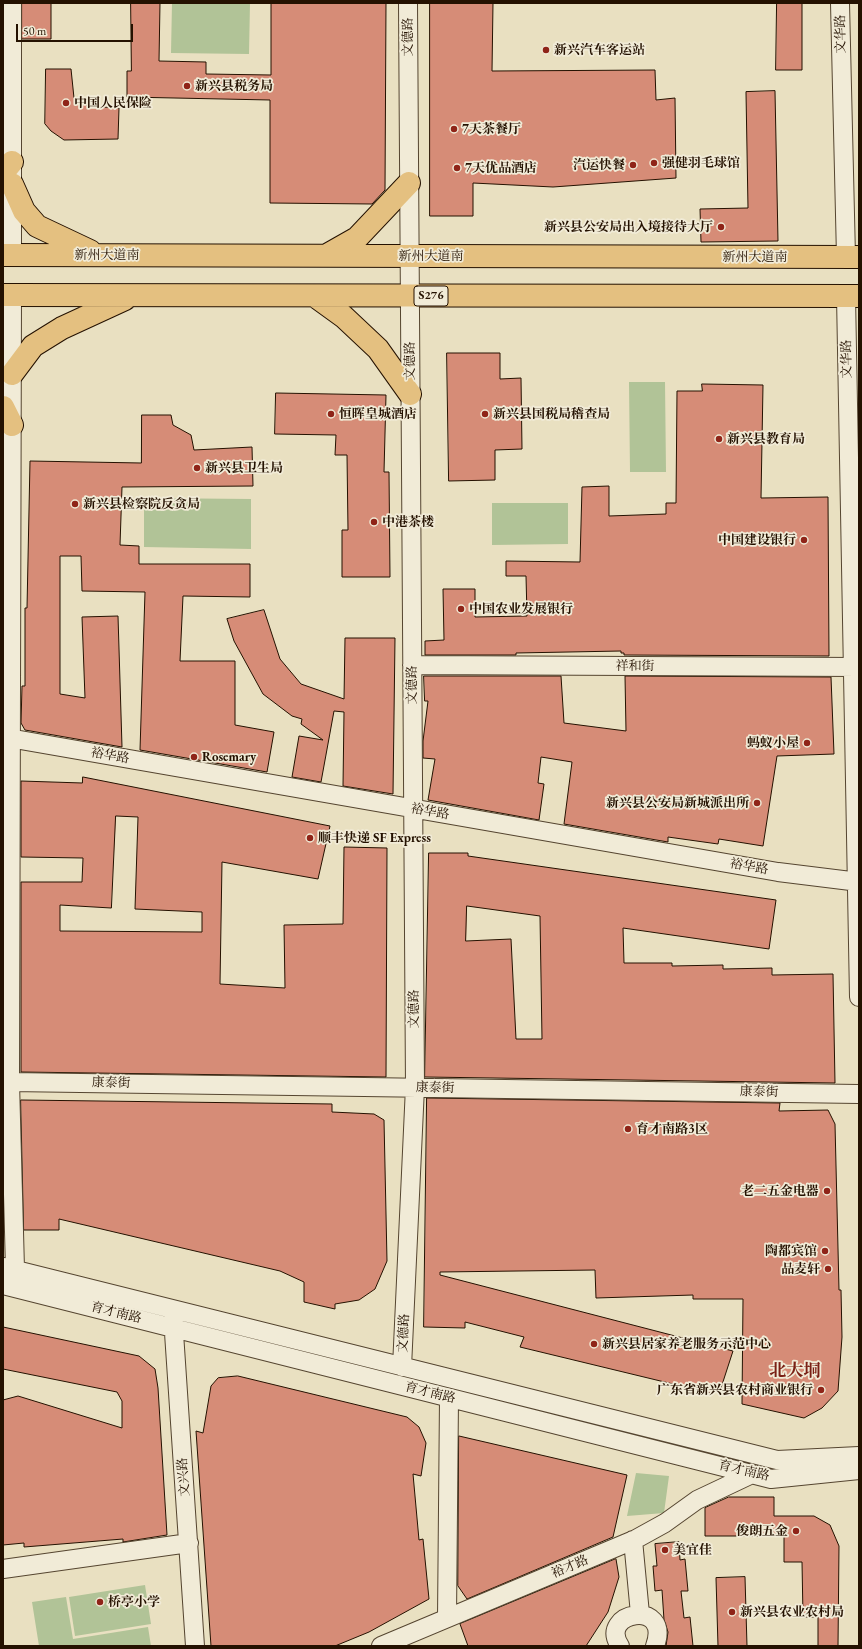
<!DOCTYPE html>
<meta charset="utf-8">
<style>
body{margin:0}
#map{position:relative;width:862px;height:1649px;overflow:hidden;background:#e9e0c1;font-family:"EB Garamond",serif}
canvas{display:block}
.frame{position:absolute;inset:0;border:4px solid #241100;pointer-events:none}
.scale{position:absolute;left:16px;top:24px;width:117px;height:18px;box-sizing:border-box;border:2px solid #241100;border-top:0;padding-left:5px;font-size:12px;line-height:14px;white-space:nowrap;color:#241100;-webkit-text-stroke:3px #f1ebd7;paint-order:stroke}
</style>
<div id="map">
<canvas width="862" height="1649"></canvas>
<div class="frame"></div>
<div class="scale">50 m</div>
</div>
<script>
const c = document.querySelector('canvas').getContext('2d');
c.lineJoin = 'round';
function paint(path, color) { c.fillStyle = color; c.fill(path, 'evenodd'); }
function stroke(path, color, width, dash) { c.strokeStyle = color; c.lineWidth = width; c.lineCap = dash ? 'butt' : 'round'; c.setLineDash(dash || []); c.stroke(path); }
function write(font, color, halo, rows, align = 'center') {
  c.font = font + ' "EB Garamond","Noto Serif SC",serif'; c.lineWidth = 3.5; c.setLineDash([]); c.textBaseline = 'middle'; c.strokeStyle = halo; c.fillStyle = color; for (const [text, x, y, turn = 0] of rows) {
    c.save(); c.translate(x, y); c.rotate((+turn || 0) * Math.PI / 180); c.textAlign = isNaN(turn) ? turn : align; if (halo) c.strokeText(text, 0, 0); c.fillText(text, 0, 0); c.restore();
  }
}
paint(new Path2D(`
 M 172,3 L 250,3 L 249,54 L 171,53 Z
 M 629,382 L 665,382 L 666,472 L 630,472 Z
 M 144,498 L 251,499 L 251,549 L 144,547 Z
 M 492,503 L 568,503 L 568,544 L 492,545 Z
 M 636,1473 L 669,1476 L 664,1513 L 627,1516 Z
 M 145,1585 L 151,1624 L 75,1636 L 69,1597 Z
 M 66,1597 L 73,1639 L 148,1627 L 151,1646 L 39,1646 L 32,1602 Z`), '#b1c397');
const building = new Path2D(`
 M 22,3 L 51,3 L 51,39 L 22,39 Z
 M 131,3 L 160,3 L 159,61 L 206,62 L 206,74 L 271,75 L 271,3 L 386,3 L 385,190 L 372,204 L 270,203 L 270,100 L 127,97 L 127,71 L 131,71 Z
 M 430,3 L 493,3 L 492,71 L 655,70 L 656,100 L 675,98 L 676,178 L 553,187 L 473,183 L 473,216 L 430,216 Z
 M 777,3 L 802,3 L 802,70 L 776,70 Z
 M 46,69 L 71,69 L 74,98 L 84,100 L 87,106 L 119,108 L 118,139 L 64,140 L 51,131 L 45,124 Z
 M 775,91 L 778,241 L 701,242 L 700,209 L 748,208 L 746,92 Z
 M 447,353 L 500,353 L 500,379 L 521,378 L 522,449 L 495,450 L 495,480 L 449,481 Z
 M 702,384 L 763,385 L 761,498 L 828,497 L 829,656 L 624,655 L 624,653 L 621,653 L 621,651 L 516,653 L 516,655 L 425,655 L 425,641 L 444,640 L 443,589 L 475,589 L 475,617 L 527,616 L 526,576 L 506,576 L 506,561 L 580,562 L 582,487 L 609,486 L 609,516 L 666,514 L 666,503 L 676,503 L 677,391 L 702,391 Z
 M 276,393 L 386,395 L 384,472 L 389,472 L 390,577 L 342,577 L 342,530 L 348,530 L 347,455 L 335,455 L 336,435 L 275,434 Z
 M 142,415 L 171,415 L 173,425 L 191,435 L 194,450 L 252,447 L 253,486 L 122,487 L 120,545 L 139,546 L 139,564 L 250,564 L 250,597 L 183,596 L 180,661 L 235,661 L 235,725 L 274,732 L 267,772 L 140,750 L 145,592 L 82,591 L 81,556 L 60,556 L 60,694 L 85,698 L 82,617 L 118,616 L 122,747 L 25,730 L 21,723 L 22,686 L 25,686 L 25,608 L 27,608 L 30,461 L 141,463 Z
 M 264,610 L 280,659 L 301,684 L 344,699 L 345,638 L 395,638 L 393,794 L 343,786 L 344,712 L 334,711 L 321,782 L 292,777 L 299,736 L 323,740 L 301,724 L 302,719 L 292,716 L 263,694 L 234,641 L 227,619 Z
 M 424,676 L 561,676 L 564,723 L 626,731 L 625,676 L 831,677 L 834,754 L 777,756 L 763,846 L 719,839 L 718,844 L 668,837 L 668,842 L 564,824 L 572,762 L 541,757 L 538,783 L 544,784 L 539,820 L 428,800 L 435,759 L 423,758 L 423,741 L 428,701 L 425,701 Z
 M 83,777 L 330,826 L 318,879 L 222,862 L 220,984 L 285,988 L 284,925 L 343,924 L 344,847 L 387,848 L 386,1077 L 21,1072 L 21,882 L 82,882 L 83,858 L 21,857 L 21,781 L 82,783 ZM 116,816 L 138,817 L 135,909 L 202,912 L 202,932 L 60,931 L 60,905 L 111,908 Z
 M 429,853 L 468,853 L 468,856 L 776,900 L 769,949 L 623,928 L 624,963 L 672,963 L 672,966 L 723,965 L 723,969 L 772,968 L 772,975 L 833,974 L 835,1083 L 425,1077 ZM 467,906 L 540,916 L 542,1039 L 516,1039 L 511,939 L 466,941 Z
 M 427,1098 L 780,1103 L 779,1111 L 828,1110 L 835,1124 L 839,1290 L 841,1290 L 842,1337 L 838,1391 L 822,1408 L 804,1418 L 742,1404 L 743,1299 L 693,1299 L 693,1295 L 596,1298 L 595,1270 L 440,1272 L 440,1275 L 733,1351 L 720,1391 L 710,1393 L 520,1347 L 524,1337 L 465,1322 L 465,1328 L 424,1327 Z
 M 21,1100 L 332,1104 L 332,1112 L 374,1114 L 384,1120 L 387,1261 L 375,1289 L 359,1300 L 335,1304 L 335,1309 L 304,1302 L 304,1282 L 280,1271 L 59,1219 L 59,1230 L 24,1230 Z
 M 3,1327 L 139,1356 L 155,1369 L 158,1388 L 167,1535 L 123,1542 L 123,1539 L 24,1547 L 24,1543 L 3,1545 L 3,1400 L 18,1396 L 122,1428 L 122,1401 L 117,1392 L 3,1369 Z
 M 238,1376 L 407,1417 L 419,1427 L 426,1443 L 421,1476 L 413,1474 L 419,1540 L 423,1539 L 429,1599 L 369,1632 L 335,1646 L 211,1646 L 196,1431 L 203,1433 L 211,1386 L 218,1378 Z
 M 459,1436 L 627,1475 L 613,1537 L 467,1599 L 458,1586 Z
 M 729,1497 L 774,1497 L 774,1516 L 814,1516 L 830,1525 L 839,1546 L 838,1646 L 818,1646 L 818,1617 L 803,1617 L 802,1562 L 784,1562 L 784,1536 L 705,1536 L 705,1508 Z
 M 679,1542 L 680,1560 L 685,1559 L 688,1591 L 681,1591 L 684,1618 L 690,1617 L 693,1646 L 666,1646 L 668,1632 L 664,1620 L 662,1590 L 655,1591 L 653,1566 L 657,1566 L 655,1544 Z
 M 616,1559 L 619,1577 L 608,1612 L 586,1646 L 468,1646 L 460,1624 Z
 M 745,1577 L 747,1646 L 718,1646 L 716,1578 Z`);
paint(building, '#d68c77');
stroke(building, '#241100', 1);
const minor = new Path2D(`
 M 840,3 L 846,257
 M 12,255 L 12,3
 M 12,295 L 10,1082 L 15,1269
 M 846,296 L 859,997
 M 412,665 L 859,667
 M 3,737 L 778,872 L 859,882
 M 10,1082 L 859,1094
 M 4,1267 L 777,1460 L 859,1456
 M 3,1285 L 771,1479 L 859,1470
 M 173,1318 L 195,1646
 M 402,1367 L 415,1087 L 408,3
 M 633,1540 L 640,1614
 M 3,1569 L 189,1543
 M 447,1618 L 449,1398
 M 381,1646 L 636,1539 L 665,1523 L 697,1500 L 752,1474
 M 620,1646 C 597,1612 672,1598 655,1646`);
const major = new Path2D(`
 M 3,173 L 12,162
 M 12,184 L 24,211 L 37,226 L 90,251
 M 3,255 L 859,257
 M 327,255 L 357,238 L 409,183
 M 3,295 L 859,296
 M 315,296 L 344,317 L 378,349 L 410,394
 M 12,374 L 33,346 L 62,328 L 125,299
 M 3,407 L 12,425`);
stroke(minor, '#554530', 20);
stroke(major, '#241100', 24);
stroke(minor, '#f1ebd7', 18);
stroke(major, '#e4c080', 22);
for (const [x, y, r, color] of [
 [546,50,4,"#8f2418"],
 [187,86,4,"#8f2418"],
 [66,103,4,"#8f2418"],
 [454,129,4,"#8f2418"],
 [654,163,4,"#8f2418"],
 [633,165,4,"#8f2418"],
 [457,168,4,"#8f2418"],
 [721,227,4,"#8f2418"],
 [331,414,4,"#8f2418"],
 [485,414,4,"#8f2418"],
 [719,439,4,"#8f2418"],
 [197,468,4,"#8f2418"],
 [75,504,4,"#8f2418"],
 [374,522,4,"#8f2418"],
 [804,540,4,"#8f2418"],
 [461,609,4,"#8f2418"],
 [807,743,4,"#8f2418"],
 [194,757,4,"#8f2418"],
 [757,803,4,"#8f2418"],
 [310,838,4,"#8f2418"],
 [628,1129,4,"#8f2418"],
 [827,1191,4,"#8f2418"],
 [825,1251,4,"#8f2418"],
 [828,1269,4,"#8f2418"],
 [594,1344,4,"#8f2418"],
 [821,1390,4,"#8f2418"],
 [796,1531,4,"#8f2418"],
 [665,1550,4,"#8f2418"],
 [100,1602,4,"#8f2418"],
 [732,1612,4,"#8f2418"]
]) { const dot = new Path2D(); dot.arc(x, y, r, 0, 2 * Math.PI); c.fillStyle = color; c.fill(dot); stroke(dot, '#f1ebd7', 1.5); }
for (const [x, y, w] of [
 [431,296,34]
]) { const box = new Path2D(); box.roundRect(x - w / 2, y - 10, w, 20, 3); c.fillStyle = '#f1ebd7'; c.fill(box); stroke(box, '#241100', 1); }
write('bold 12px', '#241100', null, [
 ["S276",431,296]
]);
write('13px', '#241100', '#f1ebd7', [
 ["文华路",841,34,-91],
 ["文德路",408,37,-90],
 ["新州大道南",107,255],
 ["新州大道南",431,256],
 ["新州大道南",755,257],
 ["文华路",847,359,-91],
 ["文德路",410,361,-90],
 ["祥和街",635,666],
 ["文德路",412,685,-90],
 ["裕华路",110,756,10],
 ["裕华路",430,812,10],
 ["裕华路",749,867,10],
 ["文德路",414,1009,-90],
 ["康泰街",111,1083,1],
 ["康泰街",435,1088,1],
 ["康泰街",759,1092,1],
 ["育才南路",116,1313,14],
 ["文德路",404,1333,-87],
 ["育才南路",430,1393,14],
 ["育才南路",744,1471,13],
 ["文兴路",184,1477,-94],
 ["裕才路",570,1567,-23]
]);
write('bold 13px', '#241100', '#f1ebd7', [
 ["新兴汽车客运站",554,50],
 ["新兴县税务局",195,86],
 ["中国人民保险",74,103],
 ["7天茶餐厅",462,129],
 ["强健羽毛球馆",662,163],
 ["汽运快餐",625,165,"right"],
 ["7天优品酒店",465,168],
 ["新兴县公安局出入境接待大厅",713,227,"right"],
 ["恒晖皇城酒店",339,414],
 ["新兴县国税局稽查局",493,414],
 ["新兴县教育局",727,439],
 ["新兴县卫生局",205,468],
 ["新兴县检察院反贪局",83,504],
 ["中港茶楼",382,522],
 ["中国建设银行",796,540,"right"],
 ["中国农业发展银行",469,609],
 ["蚂蚁小屋",799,743,"right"],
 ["Rosemary",202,757],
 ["新兴县公安局新城派出所",749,803,"right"],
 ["顺丰快递 SF Express",318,838],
 ["育才南路3区",636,1129],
 ["老二五金电器",819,1191,"right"],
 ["陶都宾馆",817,1251,"right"],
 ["品麦轩",820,1269,"right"],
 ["新兴县居家养老服务示范中心",602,1344],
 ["广东省新兴县农村商业银行",813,1390,"right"],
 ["俊朗五金",788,1531,"right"],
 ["美宜佳",673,1550],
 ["桥亭小学",108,1602],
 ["新兴县农业农村局",740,1612]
], 'left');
write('bold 17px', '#7a1f14', '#f1ebd7', [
 ["北大垌",795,1371]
]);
</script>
